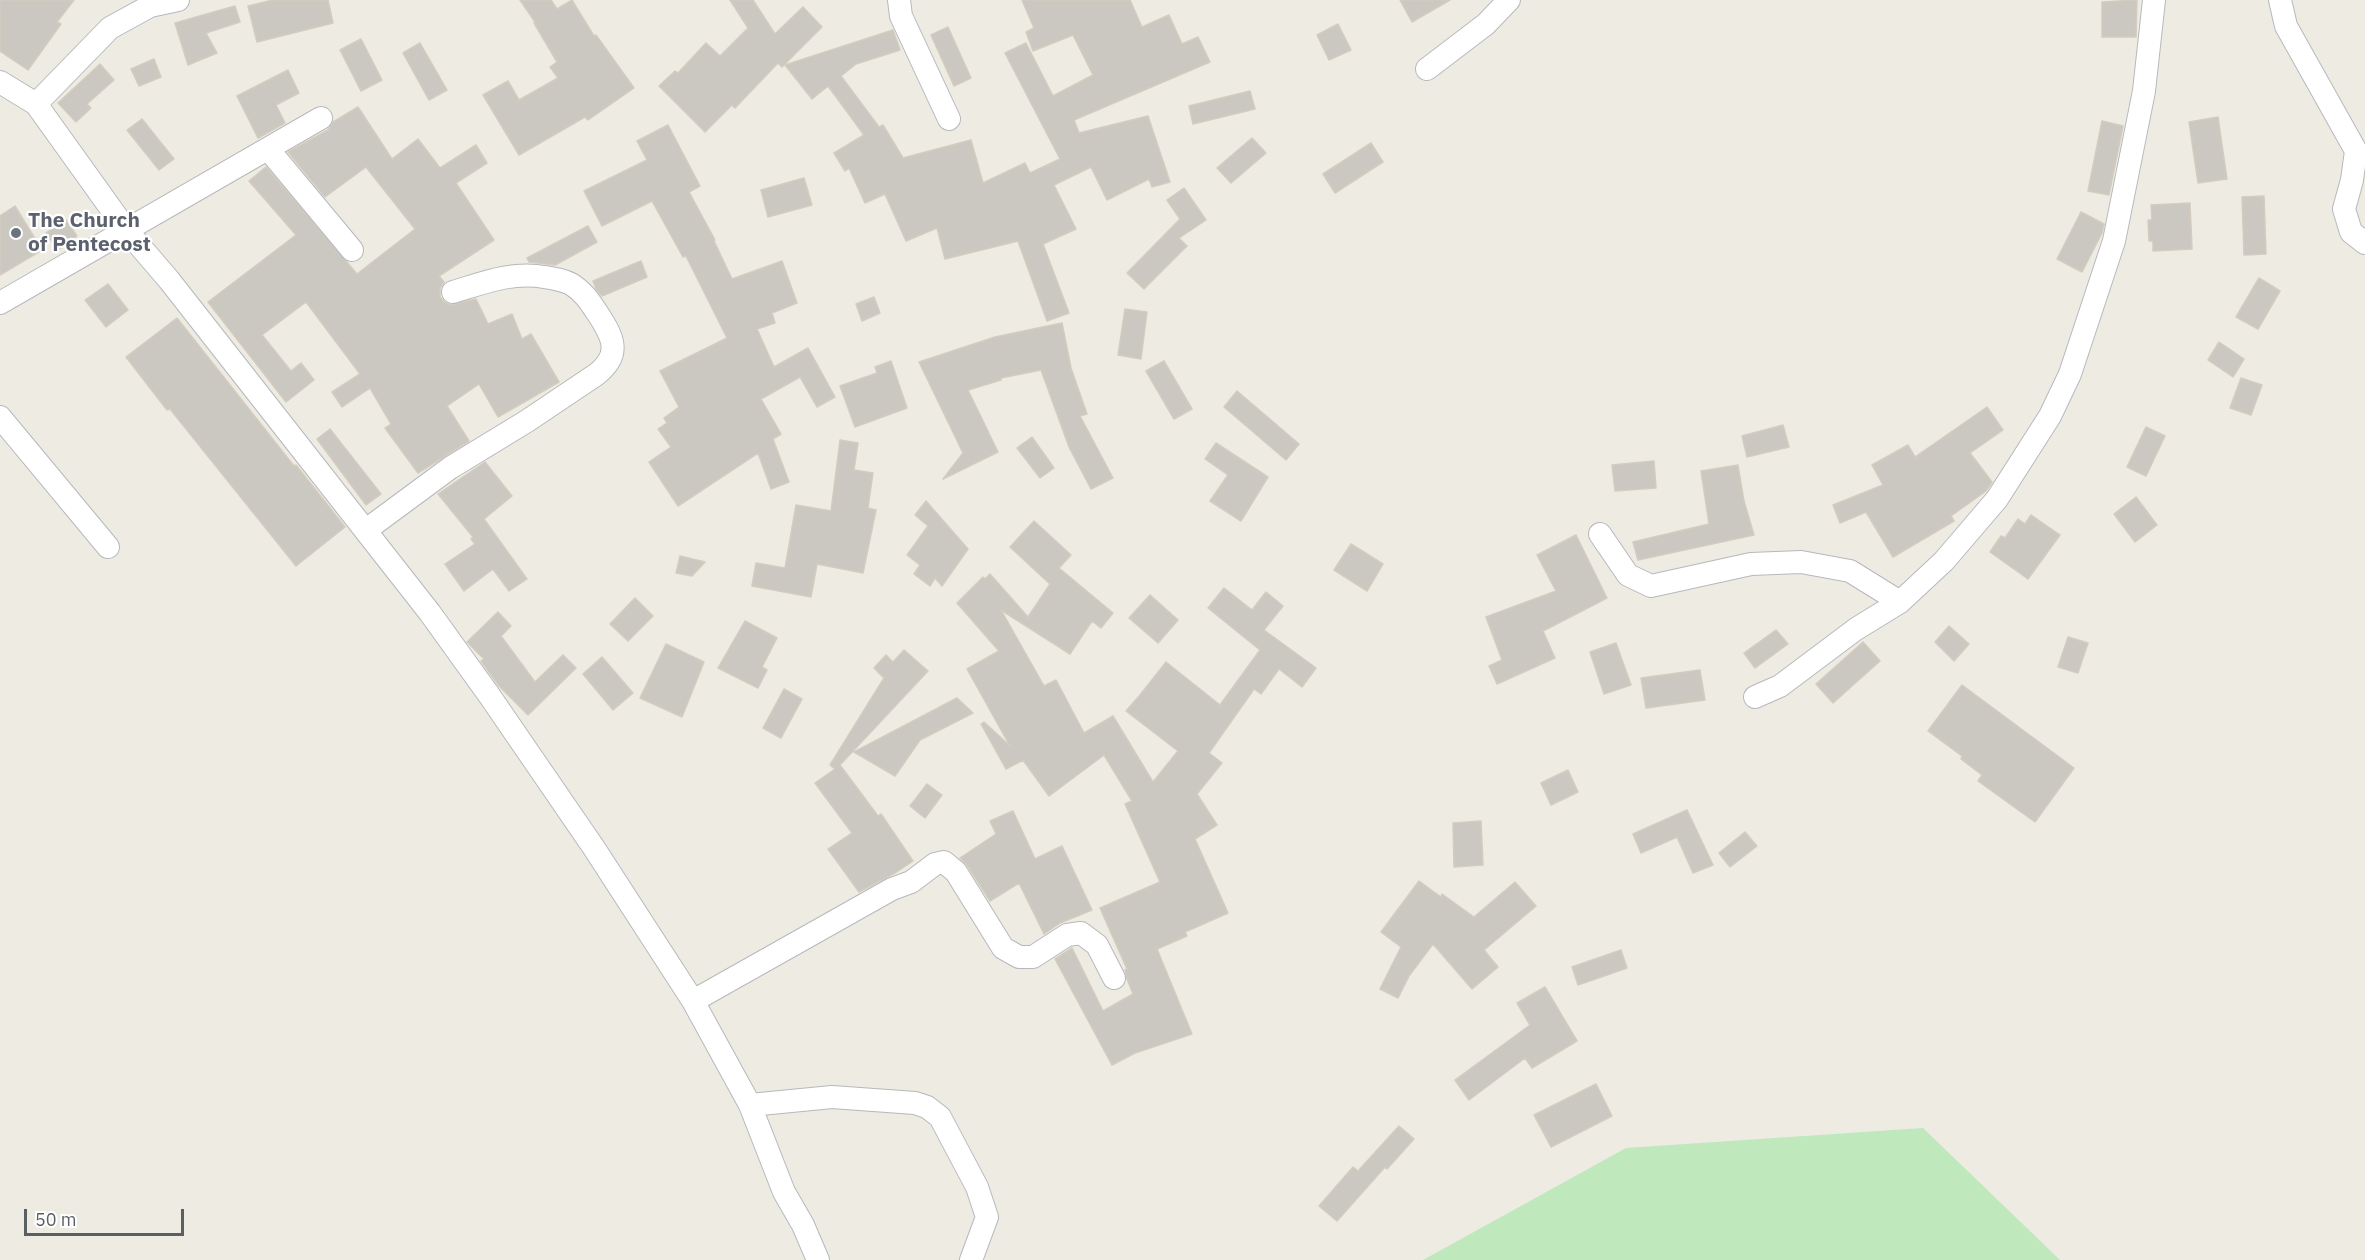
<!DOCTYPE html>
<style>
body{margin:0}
#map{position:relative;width:2365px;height:1260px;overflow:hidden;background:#eeebe2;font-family:"IBM Plex Sans",sans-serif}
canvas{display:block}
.scale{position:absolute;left:24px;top:1209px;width:160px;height:27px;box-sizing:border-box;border:3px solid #5a5f64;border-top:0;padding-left:8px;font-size:18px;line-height:21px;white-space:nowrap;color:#5a5f64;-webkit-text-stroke:4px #fff;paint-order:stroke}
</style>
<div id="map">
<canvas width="2365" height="1260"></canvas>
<div class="scale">50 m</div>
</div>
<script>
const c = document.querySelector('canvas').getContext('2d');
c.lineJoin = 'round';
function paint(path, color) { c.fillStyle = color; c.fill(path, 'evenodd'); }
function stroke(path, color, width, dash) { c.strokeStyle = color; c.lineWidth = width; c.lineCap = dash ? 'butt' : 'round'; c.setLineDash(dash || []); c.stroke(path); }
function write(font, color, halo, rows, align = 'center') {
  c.font = font + ' "IBM Plex Sans",sans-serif'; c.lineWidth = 4.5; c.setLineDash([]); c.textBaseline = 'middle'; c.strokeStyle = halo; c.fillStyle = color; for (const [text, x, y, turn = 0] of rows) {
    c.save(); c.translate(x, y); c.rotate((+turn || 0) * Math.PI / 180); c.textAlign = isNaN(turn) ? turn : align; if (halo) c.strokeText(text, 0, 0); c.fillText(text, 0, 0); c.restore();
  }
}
paint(new Path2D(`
 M 1923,1128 L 2060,1260 L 1423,1260 L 1626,1148 Z`), '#bfe8bc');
const building = new Path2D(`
 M 0,0 L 74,0 L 57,22 L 61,24 L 28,70 L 0,51 Z
 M 273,0 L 328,0 L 333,23 L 257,42 L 248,6 Z
 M 520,0 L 551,0 L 557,9 L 572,0 L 594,36 L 596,35 L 634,88 L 588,120 L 585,117 L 519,155 L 483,95 L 508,81 L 519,100 L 558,78 L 550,67 L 557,62 L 534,23 L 535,22 Z
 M 730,0 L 753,0 L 775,34 L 803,7 L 822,27 L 782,67 L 778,63 L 735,108 L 732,105 L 705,132 L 659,86 L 675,71 L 678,73 L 706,43 L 720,56 L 748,28 Z
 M 1022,0 L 1130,0 L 1142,27 L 1169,15 L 1182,44 L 1198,37 L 1210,62 L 1074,120 L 1079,133 L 1148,116 L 1170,182 L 1152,187 L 1149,179 L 1107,200 L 1091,167 L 1054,185 L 1076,229 L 1043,244 L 1069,313 L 1047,321 L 1018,241 L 945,259 L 937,228 L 906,241 L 885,194 L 865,203 L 849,168 L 845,171 L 834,153 L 864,135 L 828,86 L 812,99 L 785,65 L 893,30 L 900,50 L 856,64 L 841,76 L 879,127 L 883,125 L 903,158 L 971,140 L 983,183 L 1025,163 L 1030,173 L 1060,159 L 1005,53 L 1026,43 L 1053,96 L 1093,75 L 1073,35 L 1033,51 L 1026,32 L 1034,28 Z
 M 1400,0 L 1450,0 L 1412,22 Z
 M 2137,0 L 2136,37 L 2102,37 L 2102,2 Z
 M 235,6 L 240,22 L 206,33 L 217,53 L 188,65 L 175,23 Z
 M 1338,24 L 1351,50 L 1329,60 L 1317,35 Z
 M 948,27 L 971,78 L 954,86 L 931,35 Z
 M 361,39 L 382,80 L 361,91 L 340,50 Z
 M 420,43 L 447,90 L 429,100 L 403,53 Z
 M 154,59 L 161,77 L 139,86 L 131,69 Z
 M 100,64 L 114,80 L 87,104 L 91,108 L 76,122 L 58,103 Z
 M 288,70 L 299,93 L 276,105 L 285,123 L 258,138 L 237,96 Z
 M 1250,91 L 1255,109 L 1193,124 L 1189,106 Z
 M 358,107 L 392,159 L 418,139 L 440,168 L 476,145 L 487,163 L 456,183 L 494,240 L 439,276 L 444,282 L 440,288 L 440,297 L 444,302 L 451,305 L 476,299 L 488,324 L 512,314 L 522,339 L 531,334 L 559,382 L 498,417 L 479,384 L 447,406 L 469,441 L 418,473 L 385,428 L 391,424 L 370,388 L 342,407 L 332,392 L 360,374 L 306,302 L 262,335 L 291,371 L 301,363 L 314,380 L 286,402 L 208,302 L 296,235 L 249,181 L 266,167 L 357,274 L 415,229 L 366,167 L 325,197 L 288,152 L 328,130 L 333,122 Z
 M 2218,117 L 2227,179 L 2198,183 L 2189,122 Z
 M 142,119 L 174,159 L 159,170 L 127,130 Z
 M 2102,121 L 2123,126 L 2109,195 L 2088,191 Z
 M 668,125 L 700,186 L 689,192 L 715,240 L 714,241 L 732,279 L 782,261 L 797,303 L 772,313 L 775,323 L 757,329 L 774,367 L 808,348 L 835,397 L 817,407 L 800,377 L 761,399 L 781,434 L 773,439 L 789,482 L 771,489 L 758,453 L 678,506 L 649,462 L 671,447 L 658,429 L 667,423 L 664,418 L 679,407 L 660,371 L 727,338 L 686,256 L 683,257 L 652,201 L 602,226 L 584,191 L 647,160 L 637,141 Z
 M 1252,138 L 1266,153 L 1231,183 L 1217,168 Z
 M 1371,143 L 1383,162 L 1335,193 L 1323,174 Z
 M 804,178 L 812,205 L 768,217 L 761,190 Z
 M 1184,188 L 1206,220 L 1179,238 L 1187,246 L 1144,289 L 1127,273 L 1180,219 L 1167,200 Z
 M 2264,196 L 2266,254 L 2244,255 L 2242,197 Z
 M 2190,203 L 2192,249 L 2153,251 L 2153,241 L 2149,241 L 2148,220 L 2152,220 L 2151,205 Z
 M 15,206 L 42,250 L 0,275 L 0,216 Z
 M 2081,212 L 2104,224 L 2102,233 L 2082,272 L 2057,259 Z
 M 65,219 L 77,236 L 58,250 L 46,233 Z
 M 588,226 L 597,242 L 555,265 L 529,262 L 527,258 Z
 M 641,261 L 647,277 L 602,296 L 596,289 L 593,281 Z
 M 2259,278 L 2280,291 L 2258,329 L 2236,317 Z
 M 108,284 L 128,310 L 106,327 L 85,300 Z
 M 874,297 L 880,313 L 862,321 L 856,304 Z
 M 1125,309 L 1147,312 L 1141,359 L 1118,355 Z
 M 177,318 L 294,466 L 296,465 L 345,527 L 296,566 L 170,409 L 167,410 L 126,357 Z
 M 1062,323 L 1071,368 L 1087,414 L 1080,416 L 1113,478 L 1091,489 L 1069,447 L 1041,370 L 1001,378 L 1001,380 L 968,390 L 998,452 L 943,479 L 963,453 L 919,362 L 995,337 Z
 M 2219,342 L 2244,359 L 2233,377 L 2208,360 Z
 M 891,361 L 907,408 L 855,427 L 840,386 L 877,373 L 875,367 Z
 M 1164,361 L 1192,409 L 1174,419 L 1146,371 Z
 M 2241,378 L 2262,385 L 2251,415 L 2230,408 Z
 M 1237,391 L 1299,444 L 1286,460 L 1224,407 Z
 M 1987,407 L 2003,430 L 1970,453 L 1992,482 L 1986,491 L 1951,516 L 1954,521 L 1893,557 L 1866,512 L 1840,523 L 1833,505 L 1883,485 L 1872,465 L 1908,445 L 1915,457 Z
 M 1783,425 L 1789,447 L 1747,457 L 1742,436 Z
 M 2146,427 L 2165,436 L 2146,476 L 2127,467 Z
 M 330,429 L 381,494 L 366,505 L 317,439 Z
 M 1032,437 L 1054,468 L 1040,478 L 1017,448 Z
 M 840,440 L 858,443 L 854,470 L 873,473 L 868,508 L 876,510 L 863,573 L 817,564 L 811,597 L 752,586 L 756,563 L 785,568 L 796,505 L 831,511 Z
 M 1216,443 L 1268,477 L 1241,521 L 1210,501 L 1228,475 L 1205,459 Z
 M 1654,461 L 1656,488 L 1615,491 L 1612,465 Z
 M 485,462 L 512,496 L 484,519 L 527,579 L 509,591 L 493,569 L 464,591 L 445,564 L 475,544 L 471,539 L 473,537 L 438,494 Z
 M 1738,465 L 1744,501 L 1754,535 L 1638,560 L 1633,542 L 1709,524 L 1701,471 Z
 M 2136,497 L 2157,525 L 2135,542 L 2114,514 Z
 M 926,501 L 968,549 L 942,586 L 935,578 L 930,586 L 914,574 L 920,565 L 907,555 L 928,526 L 915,515 Z
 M 2031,515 L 2060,535 L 2028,579 L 1990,552 L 2001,536 L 2005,538 L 2018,519 L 2025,524 Z
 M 1034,521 L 1071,555 L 1059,568 L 1113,613 L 1101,628 L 1092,621 L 1070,654 L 1001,610 L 1044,686 L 1056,680 L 1084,733 L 1113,716 L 1153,782 L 1178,751 L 1126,711 L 1140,695 L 1166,662 L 1220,705 L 1260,650 L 1208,608 L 1224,588 L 1252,610 L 1266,592 L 1283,606 L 1264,630 L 1316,668 L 1302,687 L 1279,669 L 1261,694 L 1254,689 L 1209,753 L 1222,763 L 1197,794 L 1217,825 L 1195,839 L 1228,913 L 1185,932 L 1187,936 L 1157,949 L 1192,1034 L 1135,1053 L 1112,1065 L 1055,959 L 1072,948 L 1103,1011 L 1133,994 L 1127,979 L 1125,970 L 1127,969 L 1100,908 L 1160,882 L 1125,804 L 1132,801 L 1104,755 L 1049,796 L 1023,760 L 1006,769 L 981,724 L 984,722 L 1010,746 L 967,669 L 999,651 L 957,603 L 983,577 L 985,579 L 990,574 L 1028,617 L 1050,584 L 1010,547 Z
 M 1576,535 L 1607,598 L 1543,631 L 1555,658 L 1497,684 L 1489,666 L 1502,660 L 1486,617 L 1556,591 L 1537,555 Z
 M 1351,544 L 1383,564 L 1367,591 L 1334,570 Z
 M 680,556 L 705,562 L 692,576 L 676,573 Z
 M 1150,595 L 1178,620 L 1158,643 L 1129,618 Z
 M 635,598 L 653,616 L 628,641 L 610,624 Z
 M 498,612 L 511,626 L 501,636 L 535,682 L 563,655 L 576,668 L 528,715 L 499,686 L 481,661 L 484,659 L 467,642 Z
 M 745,621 L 777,638 L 762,667 L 767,670 L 758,688 L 718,668 Z
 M 1949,626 L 1969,644 L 1954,661 L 1935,642 Z
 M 1776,630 L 1788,644 L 1755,668 L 1744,653 Z
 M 2068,637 L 2088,643 L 2078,673 L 2058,667 Z
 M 1863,642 L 1880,661 L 1833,703 L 1816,684 Z
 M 1616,643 L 1631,685 L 1604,694 L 1590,652 Z
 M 666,644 L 704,662 L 682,717 L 640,698 Z
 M 904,650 L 928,671 L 840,765 L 878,816 L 881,814 L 913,861 L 895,873 L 859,892 L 828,849 L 852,833 L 815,783 L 835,769 L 830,765 L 884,678 L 874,668 L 886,655 L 893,662 Z
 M 602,657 L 633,693 L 613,710 L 583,674 Z
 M 1700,670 L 1705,700 L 1646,708 L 1641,678 Z
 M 1962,685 L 2074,768 L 2035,822 L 1978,781 L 1982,775 L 1961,759 L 1962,756 L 1928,731 Z
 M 784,689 L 802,699 L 781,738 L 763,728 Z
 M 957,698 L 973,713 L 920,740 L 895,776 L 854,752 Z
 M 1568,770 L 1578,792 L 1551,805 L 1541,783 Z
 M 927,784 L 942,795 L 925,818 L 910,806 Z
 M 1687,810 L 1713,865 L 1693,873 L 1677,837 L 1641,853 L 1633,834 Z
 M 1013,811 L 1035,859 L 1062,846 L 1092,910 L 1060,923 L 1044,934 L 1019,883 L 990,901 L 967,865 L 960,858 L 996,834 L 990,821 Z
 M 1481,821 L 1483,865 L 1454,867 L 1453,823 Z
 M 1745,832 L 1757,846 L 1730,867 L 1719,853 Z
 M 1419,881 L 1441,897 L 1442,894 L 1474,917 L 1515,882 L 1536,906 L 1484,950 L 1498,967 L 1472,989 L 1433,944 L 1409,976 L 1398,998 L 1380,989 L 1401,947 L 1381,932 Z
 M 1621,950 L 1627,968 L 1578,985 L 1572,967 Z
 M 1545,987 L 1577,1041 L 1532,1068 L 1525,1058 L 1469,1100 L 1455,1080 L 1530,1025 L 1517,1003 Z
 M 1596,1084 L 1612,1116 L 1551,1147 L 1534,1115 Z
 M 1399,1126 L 1414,1139 L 1387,1169 L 1385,1167 L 1337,1221 L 1319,1206 L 1353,1167 L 1358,1171 Z`);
paint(building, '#cbc7c1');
stroke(building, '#d3ccbf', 1.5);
const street = new Path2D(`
 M 899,0 L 901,16 L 949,119
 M 2280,0 L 2286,26 L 2356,151 L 2352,180 L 2344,209 L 2351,232 L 2365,243
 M 1427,69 L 1486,24 L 1509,0
 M 0,82 L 36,104 L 127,231 L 169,280 L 430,613 L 489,695 L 594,848 L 693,1001 L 750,1105 L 832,1097 L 915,1103 L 927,1107 L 940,1117 L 977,1187 L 987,1217 L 971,1260
 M 36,104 L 110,28 L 150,6 L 178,0
 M 268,149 L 352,250
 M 0,303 L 321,118
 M 0,417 L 108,547
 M 366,530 L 450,468 L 527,421 L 597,374 C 622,354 613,337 598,314 C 590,302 584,292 571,284 C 563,280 552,278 544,277 C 513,271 483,283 453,292
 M 1600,534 L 1628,575 L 1651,586 L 1751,564 L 1801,562 L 1850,571 L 1900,602 L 1856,629 L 1780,686 L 1755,697
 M 1900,602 L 1944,561 L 1997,499 L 2050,416 L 2070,374 L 2114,241 L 2144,91 L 2154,0
 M 693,1001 L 892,889 L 911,882 L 935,864 L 944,862 L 956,872 L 1003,948 L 1019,957 L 1033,957 L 1067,935 L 1081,933 L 1097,945 L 1114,978
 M 750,1105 L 784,1192 L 803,1225 L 818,1260`);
stroke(street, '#b5b9bd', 24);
stroke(street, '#fff', 22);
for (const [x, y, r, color] of [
 [16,233,6,"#6b7280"]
]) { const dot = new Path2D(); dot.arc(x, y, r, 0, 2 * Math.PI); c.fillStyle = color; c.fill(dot); stroke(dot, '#fff', 2); }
write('bold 21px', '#5b616d', '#fff', [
 ["The Church",28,221],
 ["of Pentecost",28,245]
], 'left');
</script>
